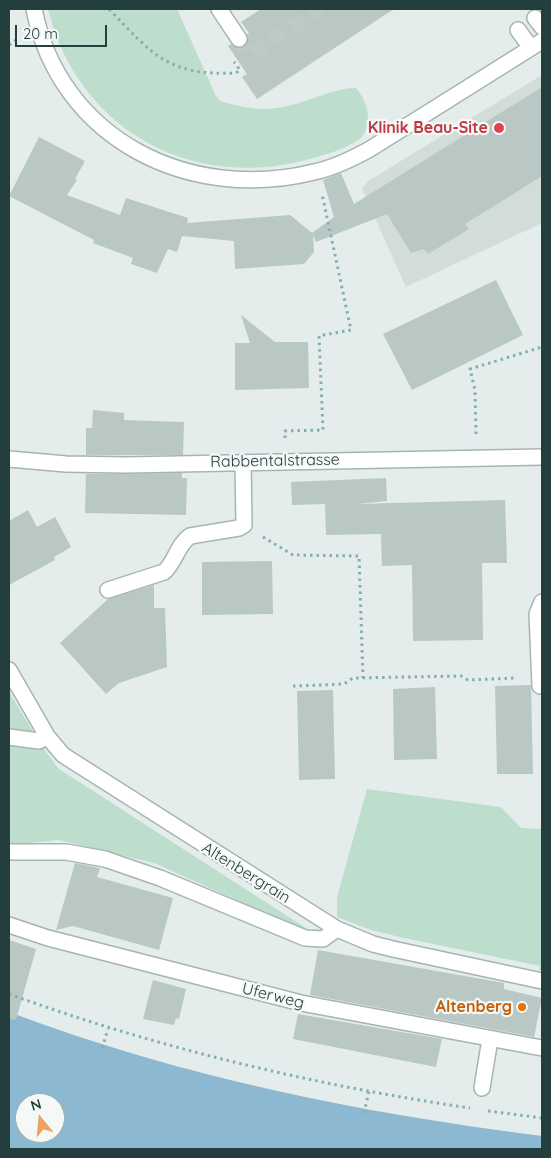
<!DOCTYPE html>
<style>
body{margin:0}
#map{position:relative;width:551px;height:1158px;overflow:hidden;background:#e4edeb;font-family:Quicksand,sans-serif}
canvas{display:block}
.frame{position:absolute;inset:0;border:10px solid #233e3d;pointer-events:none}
.north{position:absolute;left:15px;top:1093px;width:50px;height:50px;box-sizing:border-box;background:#f4f9f8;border:1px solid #a0aead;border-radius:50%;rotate:343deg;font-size:14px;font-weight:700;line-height:20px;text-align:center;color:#233e3d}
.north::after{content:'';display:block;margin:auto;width:18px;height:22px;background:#f0a05f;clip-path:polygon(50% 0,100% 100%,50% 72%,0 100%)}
.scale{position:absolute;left:15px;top:25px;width:92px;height:22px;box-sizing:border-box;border:2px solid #233e3d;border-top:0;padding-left:6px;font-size:15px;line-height:18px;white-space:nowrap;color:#233e3d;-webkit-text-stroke:4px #f4f9f8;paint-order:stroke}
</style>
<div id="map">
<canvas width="551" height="1158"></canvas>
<div class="frame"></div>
<div class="north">N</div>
<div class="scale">20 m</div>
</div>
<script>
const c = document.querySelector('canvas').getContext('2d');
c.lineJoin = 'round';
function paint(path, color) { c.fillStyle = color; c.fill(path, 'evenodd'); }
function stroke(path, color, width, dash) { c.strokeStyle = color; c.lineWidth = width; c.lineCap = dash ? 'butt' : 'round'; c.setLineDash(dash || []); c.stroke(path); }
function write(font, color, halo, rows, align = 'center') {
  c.font = font + ' Quicksand,sans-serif'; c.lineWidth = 4.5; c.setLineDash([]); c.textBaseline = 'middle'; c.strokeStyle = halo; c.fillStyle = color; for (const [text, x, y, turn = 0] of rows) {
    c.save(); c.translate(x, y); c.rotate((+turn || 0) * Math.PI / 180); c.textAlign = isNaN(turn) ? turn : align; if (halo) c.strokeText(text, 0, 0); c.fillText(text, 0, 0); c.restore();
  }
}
paint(new Path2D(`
 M 542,75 L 542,223 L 406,287 L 362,189 L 368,181 Z`), '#d2ddda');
paint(new Path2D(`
 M 48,9 L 177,9 L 216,96 L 220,101 C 258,112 273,112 311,99 C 326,94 340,88 356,88 C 366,99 373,120 364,134 C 356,147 321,156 306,160 C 188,191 77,127 48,9 Z
 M 9,692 L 45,751 L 59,769 L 309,930 L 308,932 L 154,863 L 59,840 L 9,845 Z
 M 367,789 L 501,807 L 521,828 L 542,829 L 542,971 L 539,970 L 540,966 L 404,938 L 371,930 L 337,917 L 337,897 Z`), '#bddecc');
paint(new Path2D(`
 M 9,1012 C 181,1077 360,1113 542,1136 L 542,1149 L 9,1149 ZM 25,1103 L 55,1103 L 55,1133 L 25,1133 Z`), '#8db8d1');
paint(new Path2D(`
 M 261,9 L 394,9 L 257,99 L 242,77 L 247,74 L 228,46 L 231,44 L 239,48 L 245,46 L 248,43 L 247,34 L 249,33 L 241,22 Z
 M 542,87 L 542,176 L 465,224 L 469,229 L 428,254 L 424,249 L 411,253 L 387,214 L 316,242 L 313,235 L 314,252 L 304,264 L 235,269 L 234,241 L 182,236 L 177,252 L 168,249 L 157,273 L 131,264 L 133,258 L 93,243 L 94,240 L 9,196 L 39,137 L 85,161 L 75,179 L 77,180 L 67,195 L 120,215 L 126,198 L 188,218 L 187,223 L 290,215 L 312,233 L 334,217 L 323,180 L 341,173 L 354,204 Z
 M 496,280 L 523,335 L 412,390 L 383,334 Z
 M 241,315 L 275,342 L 308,342 L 309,388 L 235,390 L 235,343 L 250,343 Z
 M 93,410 L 124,413 L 124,420 L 184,422 L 183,455 L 86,455 L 86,428 L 92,428 Z
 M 182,473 L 182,478 L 187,478 L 186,515 L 85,513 L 86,474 Z
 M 386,478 L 387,501 L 357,504 L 505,500 L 507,563 L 482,563 L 483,640 L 413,641 L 412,565 L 382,566 L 381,534 L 326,535 L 325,504 L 292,505 L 291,482 Z
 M 28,510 L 37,527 L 55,517 L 71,547 L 54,557 L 55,560 L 9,585 L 9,521 Z
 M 272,561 L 273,614 L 202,615 L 202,562 Z
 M 154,585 L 154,608 L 165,608 L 167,667 L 119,683 L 106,694 L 60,643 L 108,599 Z
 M 531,685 L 533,774 L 497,774 L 495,686 Z
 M 435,687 L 437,759 L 394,760 L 393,689 Z
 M 333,690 L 335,779 L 299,780 L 297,691 Z
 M 75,863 L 100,868 L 97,877 L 173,898 L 159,950 L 73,926 L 56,930 Z
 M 9,940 L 36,949 L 16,1020 L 9,1019 Z
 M 318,950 L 504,983 L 504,989 L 542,998 L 534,1037 L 310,995 Z
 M 153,980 L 186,989 L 179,1019 L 176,1018 L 174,1025 L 143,1019 Z
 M 298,1014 L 442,1039 L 436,1067 L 293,1039 Z`), '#b9c8c4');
stroke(new Path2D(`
 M 239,39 L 249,55 L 320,9`), '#bdcac8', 15, [15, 8]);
const minor = new Path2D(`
 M 34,9 C 60,140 190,203 314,172 C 333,168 352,159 370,149 L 542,41
 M 219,9 L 239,39
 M 535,18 L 542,27
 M 518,30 L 531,48
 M 9,459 L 66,464 L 126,465 L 542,457
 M 108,590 L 164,572 C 175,563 177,545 190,536 L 239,528 L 244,525 L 243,462
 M 9,670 L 47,736 L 63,755 L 337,929 L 373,944 L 393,949 L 542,981
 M 540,686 L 537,614 L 542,602
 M 9,737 L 39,741 L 47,736
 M 9,852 L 66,852 L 105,859 L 160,878 L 305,938 L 323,939 L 337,929
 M 9,925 L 48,938 L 301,1003 L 542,1048
 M 482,1088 L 490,1039`);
stroke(minor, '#a6b5b3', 18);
stroke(new Path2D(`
 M 109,9 C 153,55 168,76 236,73 L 240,70 L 234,62
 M 9,45 L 19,38
 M 476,434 L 475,390 L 470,369 L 542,347
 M 285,438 L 285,431 L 323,430 L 319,336 L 351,330 L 322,194
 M 263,537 L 293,555 L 359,556 L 363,678
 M 293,686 L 344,684 L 353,678 L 461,676 L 468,680 L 516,678
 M 9,994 C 158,1048 313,1085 470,1108
 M 102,1048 L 108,1029
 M 488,1111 L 542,1118
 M 364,1113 L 369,1091`), '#84b0ab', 3, [2.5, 4]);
stroke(minor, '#fff', 15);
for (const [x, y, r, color] of [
 [499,128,6,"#e0444e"],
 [522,1007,5,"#e8710a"]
]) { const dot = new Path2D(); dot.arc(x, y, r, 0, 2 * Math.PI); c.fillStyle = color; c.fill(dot); stroke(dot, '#f4f9f8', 2); }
write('bold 16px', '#be3a42', '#f4f9f8', [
 ["Klinik Beau-Site",488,128]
], 'right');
write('16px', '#233e3d', '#f4f9f8', [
 ["Rabbentalstrasse",275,461,-1],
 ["Altenbergrain",246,873,32],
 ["Uferweg",273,996,14]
]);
write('bold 16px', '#c56008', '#f4f9f8', [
 ["Altenberg",512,1007]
], 'right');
</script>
